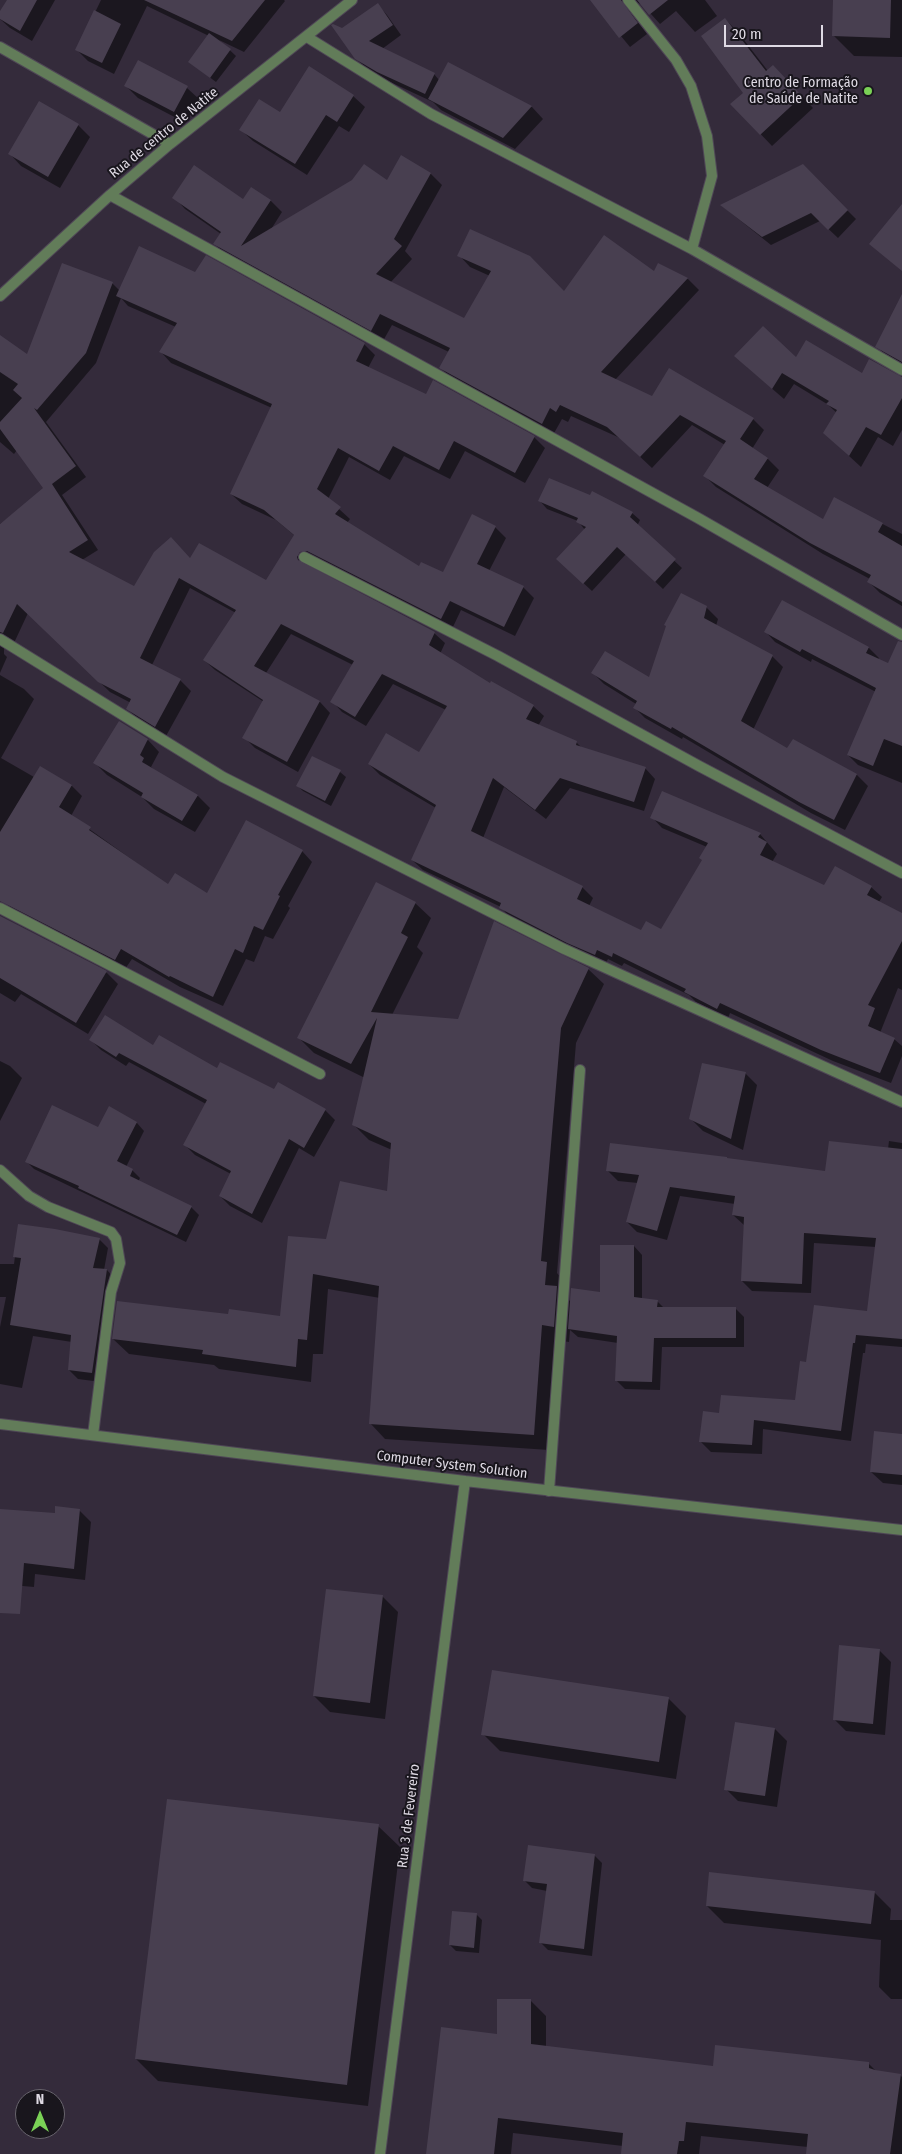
<!DOCTYPE html>
<meta charset="utf-8">
<style>
body{margin:0}
#map{position:relative;width:902px;height:2154px;overflow:hidden;background:#342b3b;font-family:"Fira Sans Condensed",sans-serif}
canvas{display:block}
.north{position:absolute;left:15px;top:2089px;width:50px;height:50px;box-sizing:border-box;background:#19161d;border:1px solid #68646d;border-radius:50%;rotate:0deg;font-size:14px;font-weight:700;line-height:20px;text-align:center;color:#dfdae4}
.north::after{content:'';display:block;margin:auto;width:18px;height:22px;background:#7ad156;clip-path:polygon(50% 0,100% 100%,50% 72%,0 100%)}
.scale{position:absolute;left:724px;top:25px;width:99px;height:22px;box-sizing:border-box;border:2px solid #dfdae4;border-top:0;padding-left:6px;font-size:15px;line-height:18px;white-space:nowrap;color:#dfdae4;-webkit-text-stroke:4px #19161d;paint-order:stroke}
</style>
<div id="map">
<canvas width="902" height="2154"></canvas>
<div class="north">N</div>
<div class="scale">20 m</div>
</div>
<script>
const c = document.querySelector('canvas').getContext('2d');
c.lineJoin = 'round';
function paint(path, color) { c.fillStyle = color; c.fill(path, 'evenodd'); }
function stroke(path, color, width, dash) { c.strokeStyle = color; c.lineWidth = width; c.lineCap = dash ? 'butt' : 'round'; c.setLineDash(dash || []); c.stroke(path); }
function write(font, color, halo, rows, align = 'center') {
  c.font = font + ' "Fira Sans Condensed",sans-serif'; c.lineWidth = 4; c.setLineDash([]); c.textBaseline = 'middle'; c.strokeStyle = halo; c.fillStyle = color; for (const [text, x, y, turn = 0] of rows) {
    c.save(); c.translate(x, y); c.rotate((+turn || 0) * Math.PI / 180); c.textAlign = isNaN(turn) ? turn : align; if (halo) c.strokeText(text, 0, 0); c.fillText(text, 0, 0); c.restore();
  }
}
paint(new Path2D(`
 M 8,0 L 55,0 L 32,41 L 10,28 L 0,19 L 0,14 Z
 M 101,0 L 284,0 L 285,1 L 244,52 L 219,40 L 236,56 L 216,82 L 196,67 L 209,36 L 147,6 L 114,74 L 88,61 L 77,50 Z
 M 591,0 L 705,0 L 717,16 L 695,32 L 676,11 L 660,24 L 642,4 L 637,3 L 632,7 L 631,13 L 647,34 L 630,47 Z
 M 835,0 L 902,0 L 902,57 L 854,56 L 834,36 Z
 M 378,5 L 387,15 L 401,35 L 382,49 L 434,74 L 439,80 L 448,64 L 532,107 L 543,119 L 515,149 L 441,110 L 433,102 L 388,81 L 366,68 L 356,58 L 343,30 Z
 M 725,19 L 737,31 L 768,71 L 785,78 L 813,108 L 772,146 L 732,104 L 744,93 Z
 M 126,86 L 187,88 L 199,99 L 186,123 L 138,98 Z
 M 353,96 L 365,107 L 349,132 L 339,126 L 307,175 L 253,141 L 241,130 L 280,114 Z
 M 78,125 L 90,137 L 60,188 L 21,166 L 10,154 Z
 M 401,157 L 431,174 L 442,185 L 405,251 L 412,259 L 390,283 L 464,320 L 490,276 L 470,267 L 459,255 L 565,293 L 655,272 L 659,264 L 688,279 L 699,290 L 615,380 L 652,398 L 753,419 L 764,430 L 752,449 L 768,459 L 779,470 L 767,488 L 823,521 L 834,499 L 902,534 L 902,606 L 880,593 L 868,581 L 870,579 L 823,554 L 716,487 L 705,476 L 725,445 L 692,425 L 652,468 L 620,438 L 571,416 L 568,422 L 562,419 L 553,435 L 452,379 L 441,368 L 449,352 L 392,325 L 383,341 L 226,255 L 215,244 L 221,234 L 185,209 L 174,197 L 243,201 L 251,188 L 271,201 L 282,212 L 270,231 L 388,182 Z
 M 802,165 L 856,219 L 838,238 L 820,221 L 771,245 L 722,206 Z
 M 196,273 L 364,344 L 375,355 L 368,368 L 426,395 L 433,382 L 534,437 L 545,448 L 525,483 L 465,451 L 450,479 L 404,456 L 390,480 L 349,457 L 328,499 L 350,519 L 347,523 L 419,568 L 443,573 L 495,527 L 506,538 L 489,571 L 523,587 L 534,598 L 515,636 L 461,610 L 452,629 L 311,561 L 307,568 L 434,633 L 445,643 L 440,654 L 490,685 L 533,706 L 544,716 L 538,726 L 577,743 L 582,748 L 645,768 L 655,779 L 644,811 L 570,788 L 546,819 L 504,787 L 483,838 L 582,887 L 593,898 L 589,906 L 642,931 L 662,930 L 704,861 L 707,847 L 662,828 L 652,817 L 760,834 L 777,854 L 772,862 L 825,887 L 871,887 L 882,897 L 879,902 L 902,914 L 902,990 L 898,988 L 880,1033 L 894,1039 L 902,1046 L 902,1056 L 891,1083 L 833,1061 L 730,1013 L 728,1018 L 696,1002 L 689,995 L 624,963 L 622,966 L 608,959 L 605,965 L 511,919 L 501,907 L 423,870 L 412,860 L 436,808 L 380,775 L 369,764 L 419,753 L 446,710 L 393,684 L 366,726 L 342,712 L 332,701 L 353,665 L 291,634 L 266,673 L 320,702 L 330,713 L 298,772 L 255,748 L 244,737 L 264,702 L 215,670 L 204,660 L 236,613 L 190,588 L 152,665 L 180,680 L 191,691 L 166,736 L 138,719 L 127,708 L 131,703 L 110,692 L 28,613 L 14,643 L 4,647 L 4,654 L 7,657 L 0,673 L 0,524 L 45,489 L 17,450 L 14,454 L 0,442 L 0,337 L 28,356 L 112,283 L 120,291 ZM 121,298 L 128,306 L 176,327 L 161,352 L 171,363 L 272,408 L 231,494 L 242,504 L 276,520 L 295,536 L 266,582 L 191,560 L 135,588 L 82,560 L 98,550 L 62,495 L 86,477 L 46,422 L 96,363 Z
 M 902,297 L 902,366 L 888,358 L 877,346 Z
 M 796,358 L 863,374 L 902,377 L 902,430 L 893,446 L 878,437 L 861,467 L 824,433 L 837,413 L 827,404 L 794,384 L 784,399 L 747,367 Z
 M 540,501 L 632,513 L 640,520 L 637,526 L 682,568 L 663,589 L 626,554 L 592,591 L 566,567 L 585,530 L 578,521 L 547,509 Z
 M 706,607 L 718,619 L 716,626 L 772,656 L 783,667 L 753,730 L 788,750 L 857,775 L 868,786 L 845,830 L 811,813 L 683,737 L 682,739 L 645,718 L 634,707 L 636,704 L 604,684 L 593,673 L 650,679 Z
 M 765,631 L 869,648 L 879,658 L 878,660 L 902,671 L 902,783 L 858,765 L 848,755 L 876,692 L 812,659 L 811,662 L 775,642 Z
 M 0,675 L 24,689 L 34,699 L 1,758 L 34,777 L 40,767 L 72,786 L 82,796 L 71,816 L 169,886 L 207,895 L 302,851 L 312,862 L 288,906 L 290,908 L 273,939 L 265,936 L 254,962 L 246,959 L 223,1006 L 180,987 L 132,959 L 125,969 L 15,912 L 5,902 L 0,878 Z
 M 148,740 L 159,752 L 151,767 L 155,771 L 198,796 L 210,808 L 195,832 L 154,809 L 142,797 L 107,775 L 95,763 Z
 M 313,757 L 340,772 L 346,777 L 331,806 L 303,791 L 298,786 Z
 M 415,903 L 431,918 L 417,947 L 423,953 L 392,1015 L 459,1021 L 588,969 L 604,984 L 576,1043 L 557,1273 L 562,1279 L 561,1292 L 571,1302 L 601,1293 L 634,1246 L 642,1255 L 642,1299 L 657,1301 L 665,1309 L 736,1309 L 744,1317 L 744,1347 L 662,1347 L 660,1390 L 625,1389 L 616,1380 L 618,1343 L 578,1337 L 570,1330 L 569,1342 L 557,1340 L 549,1450 L 385,1439 L 370,1423 L 380,1298 L 328,1289 L 323,1354 L 313,1354 L 311,1382 L 219,1369 L 214,1365 L 129,1354 L 113,1339 L 229,1315 L 281,1317 L 327,1240 L 388,1192 L 392,1150 L 369,1140 L 354,1125 L 365,1078 L 314,1053 L 299,1038 Z
 M 0,917 L 107,973 L 118,984 L 88,1034 L 21,994 L 15,1002 L 0,993 Z
 M 91,1040 L 154,1047 L 325,1110 L 335,1120 L 314,1157 L 299,1148 L 262,1223 L 230,1206 L 220,1196 L 231,1174 L 195,1155 L 185,1145 L 206,1104 L 129,1062 L 126,1066 L 101,1050 Z
 M 0,1061 L 10,1066 L 22,1078 L 0,1121 Z
 M 745,1073 L 757,1085 L 743,1150 L 703,1131 L 691,1119 Z
 M 137,1123 L 144,1131 L 126,1167 L 132,1170 L 140,1178 L 138,1182 L 191,1207 L 199,1215 L 186,1242 L 34,1169 L 26,1161 Z
 M 889,1141 L 902,1143 L 902,1347 L 866,1344 L 865,1353 L 863,1353 L 851,1441 L 763,1429 L 762,1454 L 711,1452 L 701,1442 L 720,1415 L 796,1401 L 807,1363 L 868,1312 L 876,1247 L 814,1243 L 811,1293 L 752,1291 L 742,1281 L 744,1225 L 733,1215 L 735,1204 L 680,1196 L 667,1240 L 637,1232 L 627,1222 L 638,1183 L 618,1181 L 608,1171 L 826,1173 L 888,1149 Z
 M 19,1225 L 99,1239 L 108,1248 L 104,1270 L 107,1270 L 116,1280 L 101,1382 L 78,1379 L 69,1370 L 72,1342 L 33,1336 L 22,1388 L 0,1384 L 0,1327 L 6,1297 L 0,1297 L 0,1264 L 14,1264 Z
 M 902,1436 L 902,1485 L 883,1483 L 871,1472 Z
 M 0,1510 L 56,1514 L 79,1510 L 91,1522 L 85,1580 L 35,1574 L 34,1587 L 0,1584 Z
 M 382,1596 L 398,1612 L 385,1719 L 330,1712 L 314,1696 Z
 M 879,1650 L 891,1662 L 885,1735 L 846,1731 L 834,1719 Z
 M 669,1699 L 686,1716 L 676,1779 L 500,1751 L 483,1734 Z
 M 775,1729 L 787,1741 L 777,1807 L 738,1801 L 726,1789 Z
 M 378,1826 L 400,1847 L 368,2106 L 158,2081 L 136,2059 Z
 M 594,1855 L 602,1863 L 592,1956 L 548,1950 L 540,1942 L 547,1891 L 532,1888 L 524,1880 Z
 M 874,1892 L 891,1909 L 890,1920 L 902,1920 L 902,1999 L 891,1999 L 879,1987 L 881,1940 L 724,1923 L 707,1906 Z
 M 476,1914 L 482,1920 L 479,1953 L 456,1951 L 450,1945 Z
 M 531,2001 L 546,2016 L 546,2047 L 714,2068 L 869,2064 L 877,2072 L 900,2075 L 902,2077 L 902,2154 L 807,2154 L 808,2147 L 701,2136 L 699,2154 L 622,2154 L 623,2146 L 513,2133 L 511,2154 L 427,2154 L 498,2036 Z`), '#0007');
paint(new Path2D(`
 M 7,0 L 37,0 L 20,31 L 0,19 L 0,11 Z
 M 144,0 L 265,0 L 232,41 Z
 M 590,0 L 621,0 L 638,23 L 619,38 Z
 M 637,0 L 668,0 L 649,15 Z
 M 833,0 L 891,0 L 890,38 L 832,36 Z
 M 378,3 L 393,25 L 369,41 L 435,73 L 425,94 L 377,72 L 355,59 L 331,25 L 333,24 L 342,28 Z
 M 94,10 L 121,24 L 102,63 L 75,50 Z
 M 725,18 L 766,71 L 773,65 L 802,96 L 760,135 L 730,104 L 743,93 L 701,36 Z
 M 209,33 L 231,49 L 210,78 L 188,62 Z
 M 138,60 L 188,86 L 174,112 L 124,86 Z
 M 448,62 L 532,106 L 503,138 L 428,99 Z
 M 309,66 L 354,95 L 337,122 L 326,115 L 295,164 L 239,130 L 259,99 L 280,112 Z
 M 39,101 L 79,124 L 48,177 L 8,154 Z
 M 401,155 L 431,173 L 394,239 L 402,246 L 376,274 L 464,318 L 491,271 L 457,256 L 470,229 L 530,256 L 564,291 L 604,235 L 654,271 L 658,263 L 688,278 L 601,372 L 652,396 L 669,368 L 754,418 L 740,439 L 768,458 L 754,479 L 823,519 L 834,497 L 883,523 L 878,532 L 902,546 L 902,602 L 867,582 L 871,575 L 810,543 L 703,476 L 726,441 L 680,415 L 640,457 L 607,427 L 560,405 L 556,412 L 550,408 L 542,424 L 439,368 L 450,348 L 380,314 L 371,331 L 213,244 L 221,232 L 172,198 L 194,165 L 243,199 L 251,187 L 271,200 L 241,246 L 352,180 L 364,164 L 387,180 Z
 M 803,164 L 848,210 L 828,230 L 811,213 L 762,237 L 720,205 Z
 M 902,204 L 902,271 L 869,244 Z
 M 139,246 L 195,272 L 206,255 L 365,343 L 356,361 L 426,394 L 433,380 L 535,436 L 515,473 L 454,441 L 439,470 L 393,446 L 379,471 L 338,448 L 317,489 L 341,507 L 335,514 L 419,566 L 421,562 L 443,572 L 472,514 L 496,526 L 477,564 L 524,586 L 504,627 L 450,601 L 441,619 L 307,551 L 300,552 L 297,557 L 298,560 L 435,632 L 429,645 L 490,683 L 491,681 L 534,705 L 526,719 L 577,741 L 576,745 L 646,767 L 634,802 L 560,778 L 535,810 L 493,778 L 471,831 L 583,886 L 577,899 L 641,930 L 646,921 L 661,929 L 702,860 L 699,858 L 708,843 L 650,818 L 662,791 L 761,833 L 758,837 L 767,842 L 760,855 L 824,885 L 835,866 L 872,886 L 867,895 L 902,913 L 902,941 L 868,1005 L 875,1008 L 868,1026 L 895,1038 L 880,1073 L 821,1050 L 720,1003 L 717,1009 L 684,992 L 686,989 L 613,953 L 612,957 L 597,950 L 595,955 L 567,943 L 499,908 L 501,903 L 411,860 L 436,805 L 368,764 L 386,733 L 419,752 L 447,706 L 382,674 L 355,717 L 330,702 L 354,661 L 281,624 L 254,666 L 320,701 L 287,762 L 242,738 L 263,700 L 203,660 L 236,610 L 179,578 L 140,658 L 181,679 L 155,727 L 126,709 L 131,699 L 98,682 L 17,604 L 3,633 L 0,632 L 0,524 L 43,488 L 0,429 L 0,422 L 22,398 L 13,390 L 18,384 L 0,372 L 0,335 L 27,354 L 62,263 L 113,282 L 86,353 L 37,410 L 34,408 L 76,466 L 52,484 L 88,540 L 69,552 L 134,586 L 154,552 L 171,537 L 190,558 L 199,543 L 266,580 L 294,535 L 264,510 L 230,494 L 272,404 L 159,352 L 177,323 L 116,296 Z
 M 902,294 L 902,362 L 875,347 Z
 M 763,326 L 796,357 L 806,340 L 862,373 L 869,359 L 902,377 L 902,398 L 881,435 L 866,427 L 849,456 L 823,433 L 837,410 L 826,404 L 829,401 L 782,373 L 772,389 L 734,356 Z
 M 549,478 L 590,495 L 592,491 L 633,512 L 630,517 L 676,559 L 655,582 L 617,547 L 583,584 L 556,559 L 586,527 L 576,522 L 578,518 L 538,501 Z
 M 681,593 L 707,606 L 704,618 L 773,655 L 741,721 L 787,748 L 793,739 L 857,774 L 834,820 L 799,802 L 672,727 L 671,729 L 633,708 L 637,701 L 591,673 L 605,651 L 649,677 L 666,626 L 664,625 Z
 M 782,600 L 869,647 L 866,653 L 888,663 L 898,641 L 902,642 L 902,746 L 884,739 L 873,766 L 847,755 L 876,688 L 802,649 L 800,652 L 764,632 Z
 M 119,721 L 148,739 L 140,755 L 144,758 L 142,762 L 198,795 L 182,821 L 141,797 L 143,793 L 93,763 Z
 M 312,756 L 341,770 L 325,801 L 296,786 Z
 M 40,766 L 72,785 L 59,807 L 91,827 L 89,830 L 168,884 L 175,873 L 207,893 L 246,820 L 303,850 L 278,895 L 280,896 L 263,930 L 254,926 L 243,953 L 235,949 L 213,997 L 170,976 L 169,977 L 121,949 L 115,960 L 0,901 L 0,832 Z
 M 376,882 L 416,902 L 401,933 L 408,937 L 371,1012 L 458,1019 L 494,921 L 589,968 L 561,1028 L 541,1261 L 547,1262 L 545,1285 L 557,1286 L 554,1327 L 542,1325 L 534,1435 L 369,1424 L 379,1286 L 313,1274 L 307,1340 L 298,1339 L 296,1367 L 202,1354 L 203,1350 L 112,1339 L 117,1301 L 228,1314 L 229,1309 L 280,1316 L 288,1236 L 326,1239 L 340,1181 L 387,1191 L 391,1143 L 352,1125 L 377,1018 L 351,1064 L 297,1038 Z
 M 0,916 L 107,971 L 76,1023 L 0,978 Z
 M 105,1015 L 153,1045 L 159,1035 L 217,1068 L 220,1062 L 274,1089 L 278,1082 L 326,1109 L 304,1148 L 289,1139 L 252,1214 L 219,1196 L 231,1171 L 183,1145 L 207,1100 L 119,1053 L 116,1057 L 89,1040 Z
 M 702,1063 L 746,1072 L 731,1139 L 689,1119 Z
 M 52,1105 L 98,1127 L 109,1106 L 137,1122 L 117,1161 L 133,1169 L 130,1176 L 192,1206 L 177,1235 L 78,1188 L 79,1186 L 25,1162 Z
 M 829,1141 L 902,1149 L 902,1339 L 856,1335 L 855,1343 L 853,1343 L 841,1431 L 754,1420 L 752,1445 L 699,1442 L 703,1411 L 719,1413 L 721,1395 L 795,1400 L 800,1361 L 806,1362 L 814,1305 L 867,1311 L 876,1238 L 804,1233 L 802,1284 L 741,1281 L 744,1217 L 732,1215 L 735,1196 L 670,1187 L 657,1231 L 626,1222 L 639,1175 L 606,1171 L 610,1143 L 727,1157 L 727,1158 L 825,1171 Z
 M 18,1224 L 55,1229 L 100,1238 L 93,1268 L 107,1269 L 92,1373 L 68,1370 L 71,1335 L 10,1325 L 21,1258 L 13,1257 Z
 M 600,1245 L 634,1245 L 634,1297 L 658,1300 L 657,1307 L 736,1307 L 736,1338 L 654,1338 L 652,1382 L 615,1381 L 617,1336 L 568,1329 L 571,1288 L 600,1292 Z
 M 874,1431 L 902,1434 L 902,1475 L 870,1472 Z
 M 55,1506 L 80,1509 L 74,1569 L 24,1563 L 20,1614 L 0,1613 L 0,1509 L 55,1513 Z
 M 326,1589 L 383,1595 L 370,1703 L 313,1696 Z
 M 839,1645 L 880,1649 L 873,1724 L 833,1720 Z
 M 492,1670 L 669,1697 L 659,1762 L 481,1735 Z
 M 735,1722 L 775,1728 L 765,1796 L 724,1790 Z
 M 167,1799 L 379,1824 L 347,2085 L 135,2059 Z
 M 528,1845 L 595,1854 L 584,1949 L 539,1943 L 547,1884 L 523,1881 Z
 M 709,1872 L 875,1891 L 871,1924 L 706,1906 Z
 M 452,1911 L 477,1913 L 474,1948 L 449,1945 Z
 M 497,1999 L 531,1999 L 531,2044 L 713,2066 L 715,2045 L 869,2062 L 869,2068 L 875,2070 L 901,2074 L 890,2154 L 806,2154 L 808,2134 L 686,2122 L 684,2141 L 679,2141 L 677,2154 L 621,2154 L 623,2133 L 498,2118 L 494,2154 L 426,2154 L 441,2027 L 497,2034 Z`), '#483f50');
const lane = new Path2D(`
 M 549,1491 L 580,1070`);
const street = new Path2D(`
 M 628,0 L 676,60 L 691,86 L 707,136 L 712,176 L 692,249
 M 307,37 L 431,114 L 692,249 L 902,370
 M 0,47 L 170,144
 M 110,195 L 698,518 L 902,635
 M 0,296 L 110,195 L 170,144 L 352,0
 M 304,557 L 498,656 L 699,766 L 902,873
 M 0,639 L 223,777 L 564,949 L 902,1102
 M 0,908 L 320,1074
 M 0,1170 L 29,1196 L 48,1207 L 111,1232 L 116,1239 L 120,1263 L 111,1292 L 93,1435
 M 0,1424 L 465,1481 L 902,1530
 M 380,2154 L 465,1481`);
stroke(lane, '#4f4756', 12);
stroke(street, '#4f4756', 12);
stroke(lane, '#627c59', 10);
stroke(street, '#627c59', 10);
for (const [x, y, r, color] of [
 [868,91,5,"#7ad156"]
]) { const dot = new Path2D(); dot.arc(x, y, r, 0, 2 * Math.PI); c.fillStyle = color; c.fill(dot); stroke(dot, '#19161d', 2); }
write('14px', '#dfdae4', '#19161d', [
 ["Centro de Formação",858,83],
 ["de Saúde de Natite",858,99]
], 'right');
write('14px', '#dfdae4', '#19161d', [
 ["Rua de centro de Natite",164,133,-39],
 ["Computer System Solution",452,1465,7],
 ["Rua 3 de Fevereiro",409,1816,-83]
]);
</script>
